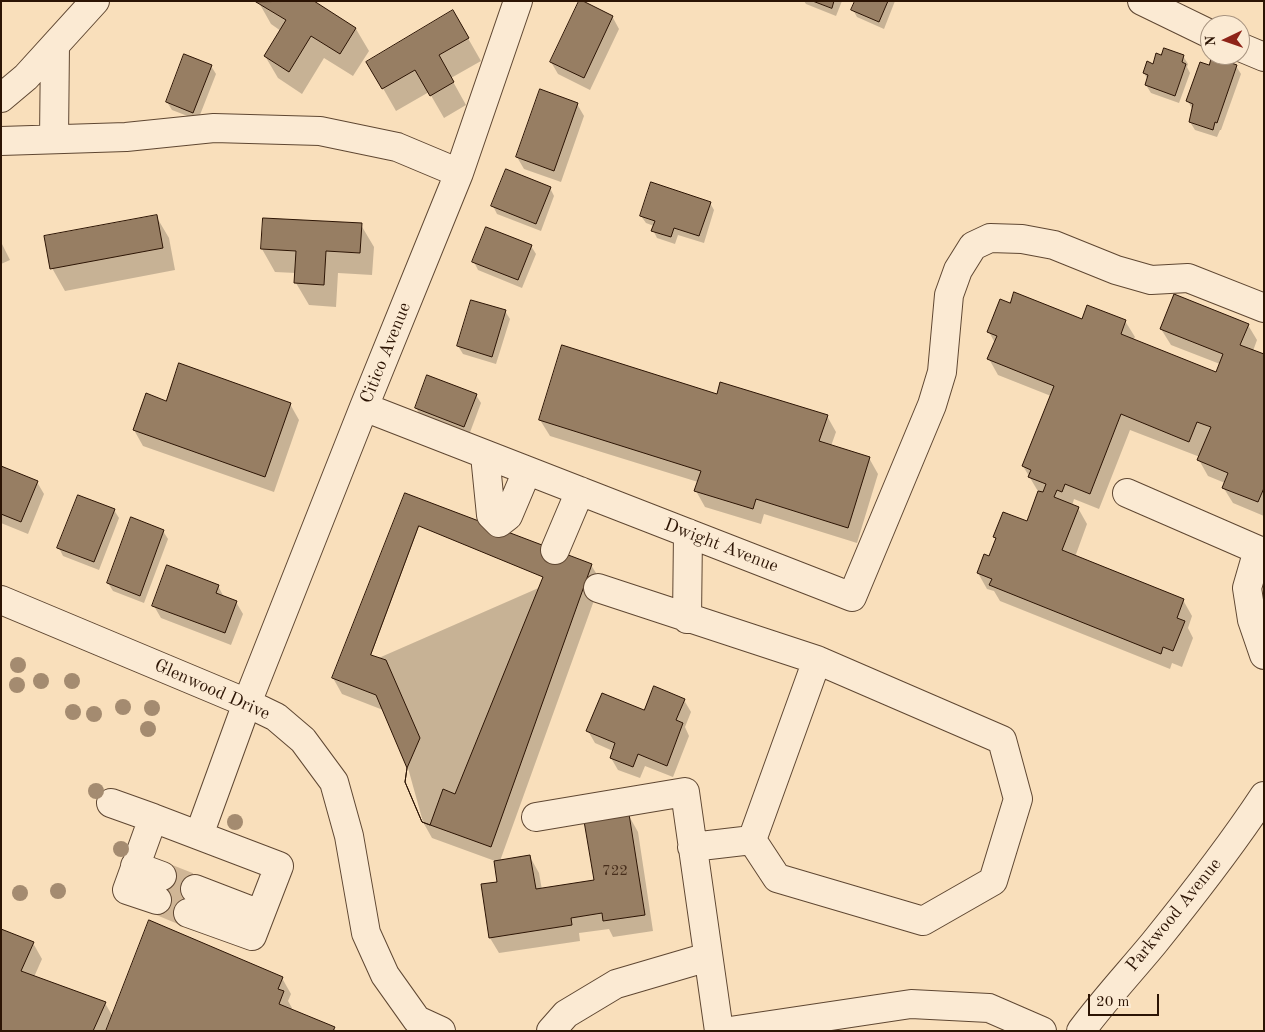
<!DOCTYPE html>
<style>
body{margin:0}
#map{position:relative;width:1265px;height:1032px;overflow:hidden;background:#f9dfbb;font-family:"Old Standard TT",serif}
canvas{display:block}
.frame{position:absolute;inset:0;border:2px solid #2c1404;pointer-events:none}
.north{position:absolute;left:1200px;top:15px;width:50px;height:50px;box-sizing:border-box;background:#fbead3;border:1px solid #a89480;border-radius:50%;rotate:267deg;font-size:14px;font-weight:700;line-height:20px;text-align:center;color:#2c1404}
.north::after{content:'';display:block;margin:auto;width:18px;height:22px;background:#8f2418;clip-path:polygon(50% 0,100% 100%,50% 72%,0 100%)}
.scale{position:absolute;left:1088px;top:994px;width:71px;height:22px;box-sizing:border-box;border:2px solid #2c1404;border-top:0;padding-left:6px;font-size:15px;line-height:18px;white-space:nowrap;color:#2c1404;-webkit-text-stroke:4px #fbead3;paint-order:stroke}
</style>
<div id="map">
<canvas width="1265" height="1032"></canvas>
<div class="frame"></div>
<div class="north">N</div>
<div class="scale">20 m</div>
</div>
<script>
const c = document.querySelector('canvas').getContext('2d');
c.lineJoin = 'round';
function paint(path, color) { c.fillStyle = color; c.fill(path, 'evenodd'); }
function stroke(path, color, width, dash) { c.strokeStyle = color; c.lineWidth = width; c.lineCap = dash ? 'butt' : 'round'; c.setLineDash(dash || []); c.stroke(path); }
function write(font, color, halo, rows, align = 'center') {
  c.font = font + ' "Old Standard TT",serif'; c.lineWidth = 4; c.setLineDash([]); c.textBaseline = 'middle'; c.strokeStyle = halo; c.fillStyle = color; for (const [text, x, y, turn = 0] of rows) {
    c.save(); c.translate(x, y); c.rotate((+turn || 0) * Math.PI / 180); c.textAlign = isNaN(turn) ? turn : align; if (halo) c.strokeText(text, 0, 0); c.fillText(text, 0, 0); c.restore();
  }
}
paint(new Path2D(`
 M 258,1 L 312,1 L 356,29 L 369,51 L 353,76 L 324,58 L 302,94 L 278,78 L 265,56 L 281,31 L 271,24 Z
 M 804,1 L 842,1 L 836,16 L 806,4 Z
 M 856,1 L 895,1 L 884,29 L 857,17 L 853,10 Z
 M 453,12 L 481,61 L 451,78 L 466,105 L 444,118 L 429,92 L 396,111 L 368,62 Z
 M 612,16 L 619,29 L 590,90 L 558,74 L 551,62 Z
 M 1162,56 L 1183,56 L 1188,64 L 1187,67 L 1190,73 L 1179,103 L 1151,93 L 1146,85 L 1148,80 L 1144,73 Z
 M 211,66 L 216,74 L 198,120 L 172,110 L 167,102 Z
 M 1236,66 L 1241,74 L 1221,130 L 1220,130 L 1217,137 L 1195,130 L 1190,122 L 1192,109 L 1188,101 Z
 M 577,104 L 584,116 L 561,182 L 524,169 L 517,157 Z
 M 550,188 L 554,196 L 541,231 L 497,214 L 493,206 Z
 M 710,203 L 714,210 L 704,243 L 678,235 L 675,244 L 657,238 L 653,230 L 654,226 L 646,223 L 641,216 Z
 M 156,216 L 169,238 L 175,270 L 65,291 L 52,268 Z
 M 361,225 L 374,247 L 372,275 L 338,273 L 336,307 L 309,305 L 296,283 L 296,273 L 275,272 L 262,249 Z
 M 1,242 L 10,260 L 1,264 Z
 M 531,246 L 536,254 L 522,288 L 478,270 L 474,262 Z
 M 1011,304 L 1082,321 L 1125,321 L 1135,337 L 1133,340 L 1216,374 L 1220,364 L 1171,345 L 1161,329 L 1248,325 L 1257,340 L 1253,351 L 1264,356 L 1264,516 L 1233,503 L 1223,487 L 1225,483 L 1208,476 L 1199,460 L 1200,457 L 1130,430 L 1099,509 L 1074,499 L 1072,506 L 1078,508 L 1087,524 L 1075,557 L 1183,600 L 1192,616 L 1188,628 L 1193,638 L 1182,667 L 1172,663 L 1170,669 L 1000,601 L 994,591 L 987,589 L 978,573 L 990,557 L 997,541 L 994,536 L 1027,523 L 1039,493 L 1023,466 L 1051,396 L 998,375 L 989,359 L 995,343 L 989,332 Z
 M 505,311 L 510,319 L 496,364 L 463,354 L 458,346 Z
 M 428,376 L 476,395 L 481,403 L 469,435 L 421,416 L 416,408 Z
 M 717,396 L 827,416 L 836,432 L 831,446 L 869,458 L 878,474 L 857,543 L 764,514 L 761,524 L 705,507 L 696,491 L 698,482 L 550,436 L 540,420 Z
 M 290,404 L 299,420 L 274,492 L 143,446 L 134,430 Z
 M 1,468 L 37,482 L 44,494 L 28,534 L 1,523 Z
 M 114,510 L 119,518 L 99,570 L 63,556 L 59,548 Z
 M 163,531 L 168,539 L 144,603 L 113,591 L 108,583 Z
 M 591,565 L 601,581 L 500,861 L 530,857 L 539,873 L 542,890 L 595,882 L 629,816 L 638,832 L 653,931 L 613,937 L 609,929 L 579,933 L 580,941 L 499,953 L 490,938 L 499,883 L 495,861 L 432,838 L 423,822 L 408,768 L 383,710 L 342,694 L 333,678 Z
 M 218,586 L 224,597 L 236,602 L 243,614 L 231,645 L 161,618 L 154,606 Z
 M 684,700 L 691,712 L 685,727 L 689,736 L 673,777 L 645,766 L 640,778 L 618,770 L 611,758 L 613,751 L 595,743 L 588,731 Z
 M 1,931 L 33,943 L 42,959 L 34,977 L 105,1003 L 113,1017 L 282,978 L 291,994 L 288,1001 L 292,1008 L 291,1010 L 334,1028 L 336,1031 L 1,1031 Z`), '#0003');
const building = new Path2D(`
 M 314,1 L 356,28 L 340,54 L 311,36 L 289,72 L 264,56 L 286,20 L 256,2 Z
 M 579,1 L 583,1 L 613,16 L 584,78 L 550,62 Z
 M 813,1 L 834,1 L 832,8 Z
 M 855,1 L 888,1 L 879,22 L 851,10 Z
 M 453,10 L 469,38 L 439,55 L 454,82 L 430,96 L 415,70 L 382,89 L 366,62 Z
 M 1164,48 L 1184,55 L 1182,62 L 1186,64 L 1175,96 L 1145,85 L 1148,75 L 1143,73 L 1147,61 L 1153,64 L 1156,53 L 1161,55 Z
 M 184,54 L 212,65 L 193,113 L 166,102 Z
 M 1212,56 L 1237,65 L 1217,123 L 1215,122 L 1213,130 L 1189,122 L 1193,104 L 1186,101 L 1200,62 L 1209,65 Z
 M 540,89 L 578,103 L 554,171 L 516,157 Z
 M 506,169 L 551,187 L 536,224 L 491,206 Z
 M 651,182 L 711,202 L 699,236 L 674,228 L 671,237 L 651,231 L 655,221 L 640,216 Z
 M 157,215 L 163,248 L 50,269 L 44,236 Z
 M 263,218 L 362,223 L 360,253 L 326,251 L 324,285 L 294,283 L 296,251 L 261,249 Z
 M 486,227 L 532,245 L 518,280 L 472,262 Z
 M 1014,292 L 1082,319 L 1087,305 L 1126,320 L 1121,334 L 1216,372 L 1223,354 L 1160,329 L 1174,294 L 1249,324 L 1240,345 L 1264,354 L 1264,488 L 1258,502 L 1222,488 L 1228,473 L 1197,460 L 1211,427 L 1197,422 L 1189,442 L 1121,414 L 1090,494 L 1065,484 L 1062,492 L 1057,490 L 1054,497 L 1079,507 L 1062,550 L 1184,599 L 1177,618 L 1185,621 L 1173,651 L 1163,647 L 1161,654 L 989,585 L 992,579 L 977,573 L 984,554 L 989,556 L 996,538 L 993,537 L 1003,512 L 1027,521 L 1038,491 L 1043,492 L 1046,484 L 1028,477 L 1031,470 L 1022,466 L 1054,386 L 987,359 L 997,336 L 987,332 L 1000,299 L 1010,303 Z
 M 471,300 L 506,310 L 492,357 L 457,346 Z
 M 562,345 L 717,394 L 720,382 L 828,415 L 819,441 L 870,457 L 848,528 L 756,499 L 753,509 L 694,491 L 701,471 L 539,420 Z
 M 179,363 L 291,403 L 265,477 L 133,430 L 146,393 L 166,401 Z
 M 427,375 L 477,394 L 464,427 L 415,408 Z
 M 1,466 L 38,481 L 21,522 L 1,514 Z
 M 405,493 L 592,564 L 491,847 L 422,822 L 405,782 L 407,768 L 376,695 L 332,678 Z
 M 78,495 L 115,509 L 94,562 L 57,548 Z
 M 131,517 L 164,530 L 140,596 L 107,583 Z
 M 419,526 L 543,577 L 455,794 L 443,789 L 430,825 L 422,822 L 405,782 L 407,768 L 420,738 L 386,660 L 371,655 Z
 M 167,565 L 219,585 L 216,593 L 237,601 L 225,633 L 152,606 Z
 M 654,686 L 685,699 L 676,720 L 683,723 L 667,766 L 638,754 L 633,767 L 610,758 L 615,743 L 586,731 L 602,693 L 644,710 Z
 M 629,814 L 645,915 L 603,921 L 602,913 L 571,918 L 572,925 L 489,938 L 481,884 L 497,882 L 494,861 L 530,855 L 536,889 L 594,880 L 584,821 Z
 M 149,920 L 283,977 L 278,989 L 284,991 L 279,1004 L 335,1027 L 333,1031 L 106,1031 Z
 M 1,929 L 34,942 L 21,971 L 106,1002 L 93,1031 L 1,1031 Z`);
paint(building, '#977e63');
stroke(building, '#2c1404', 1);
stroke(new Path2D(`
 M 162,876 L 195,889
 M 157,900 L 188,913`), '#d0b696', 28, [28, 14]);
const minor = new Path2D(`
 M 1142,1 L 1210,34
 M 1240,47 L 1264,57
 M 1,98 L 26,77 L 95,1
 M 54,139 L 55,45
 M 1,141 L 126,137 L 214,128 L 320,131 L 397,147 L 459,173
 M 364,407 L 852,597 L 932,405 L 942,372 L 949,295 L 958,270 L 973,246 L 990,238 L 1022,239 L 1054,245 L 1116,270 L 1151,280 L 1188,278 L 1264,308
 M 485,455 L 491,515 L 499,523 L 508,516 L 527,471
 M 1127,493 L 1258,550 L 1264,554
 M 555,550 L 580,491
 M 1258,550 L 1247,588 L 1252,620 L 1264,655
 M 598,588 L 817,660
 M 1,600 L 247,703 L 276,717 L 303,740 L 334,782 L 349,836 L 366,933 L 385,975 L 417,1020 L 441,1031
 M 687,619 L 688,533
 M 111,803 L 153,818
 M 536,817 L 685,792 L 719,1031
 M 199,835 L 247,703 L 364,407 L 459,173 L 518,1
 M 692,847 L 752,840 L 777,878 L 923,921 L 993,881 L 1018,799 L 1002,740 L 817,660 L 752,840
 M 135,866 L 162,876
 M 195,889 L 260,914
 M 157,900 L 127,890 L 153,818 L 279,866 L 252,936 L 188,913
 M 551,1031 L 566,1014 L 616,984 L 708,957
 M 730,1031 L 911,1004 L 989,1008 L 1042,1031
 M 1081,1031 C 1104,1000 1130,972 1154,943 C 1192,896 1231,846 1264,796`);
stroke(minor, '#5f4732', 30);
stroke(minor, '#fbead3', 28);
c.fillStyle = '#a48b70';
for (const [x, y] of [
 [18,665],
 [41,681],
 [72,681],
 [17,685],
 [123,707],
 [152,708],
 [73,712],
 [94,714],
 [148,729],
 [96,791],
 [235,822],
 [121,849],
 [58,891],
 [20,893]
]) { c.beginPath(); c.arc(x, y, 8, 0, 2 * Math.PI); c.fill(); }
write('15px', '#472e1c', null, [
 ["722",615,871]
]);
write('18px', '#2c1404', '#fbead3', [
 ["Citico Avenue",386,353,-68],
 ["Dwight Avenue",721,546,21],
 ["Glenwood Drive",212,690,24],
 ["Parkwood Avenue",1174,915,-51]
]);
</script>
